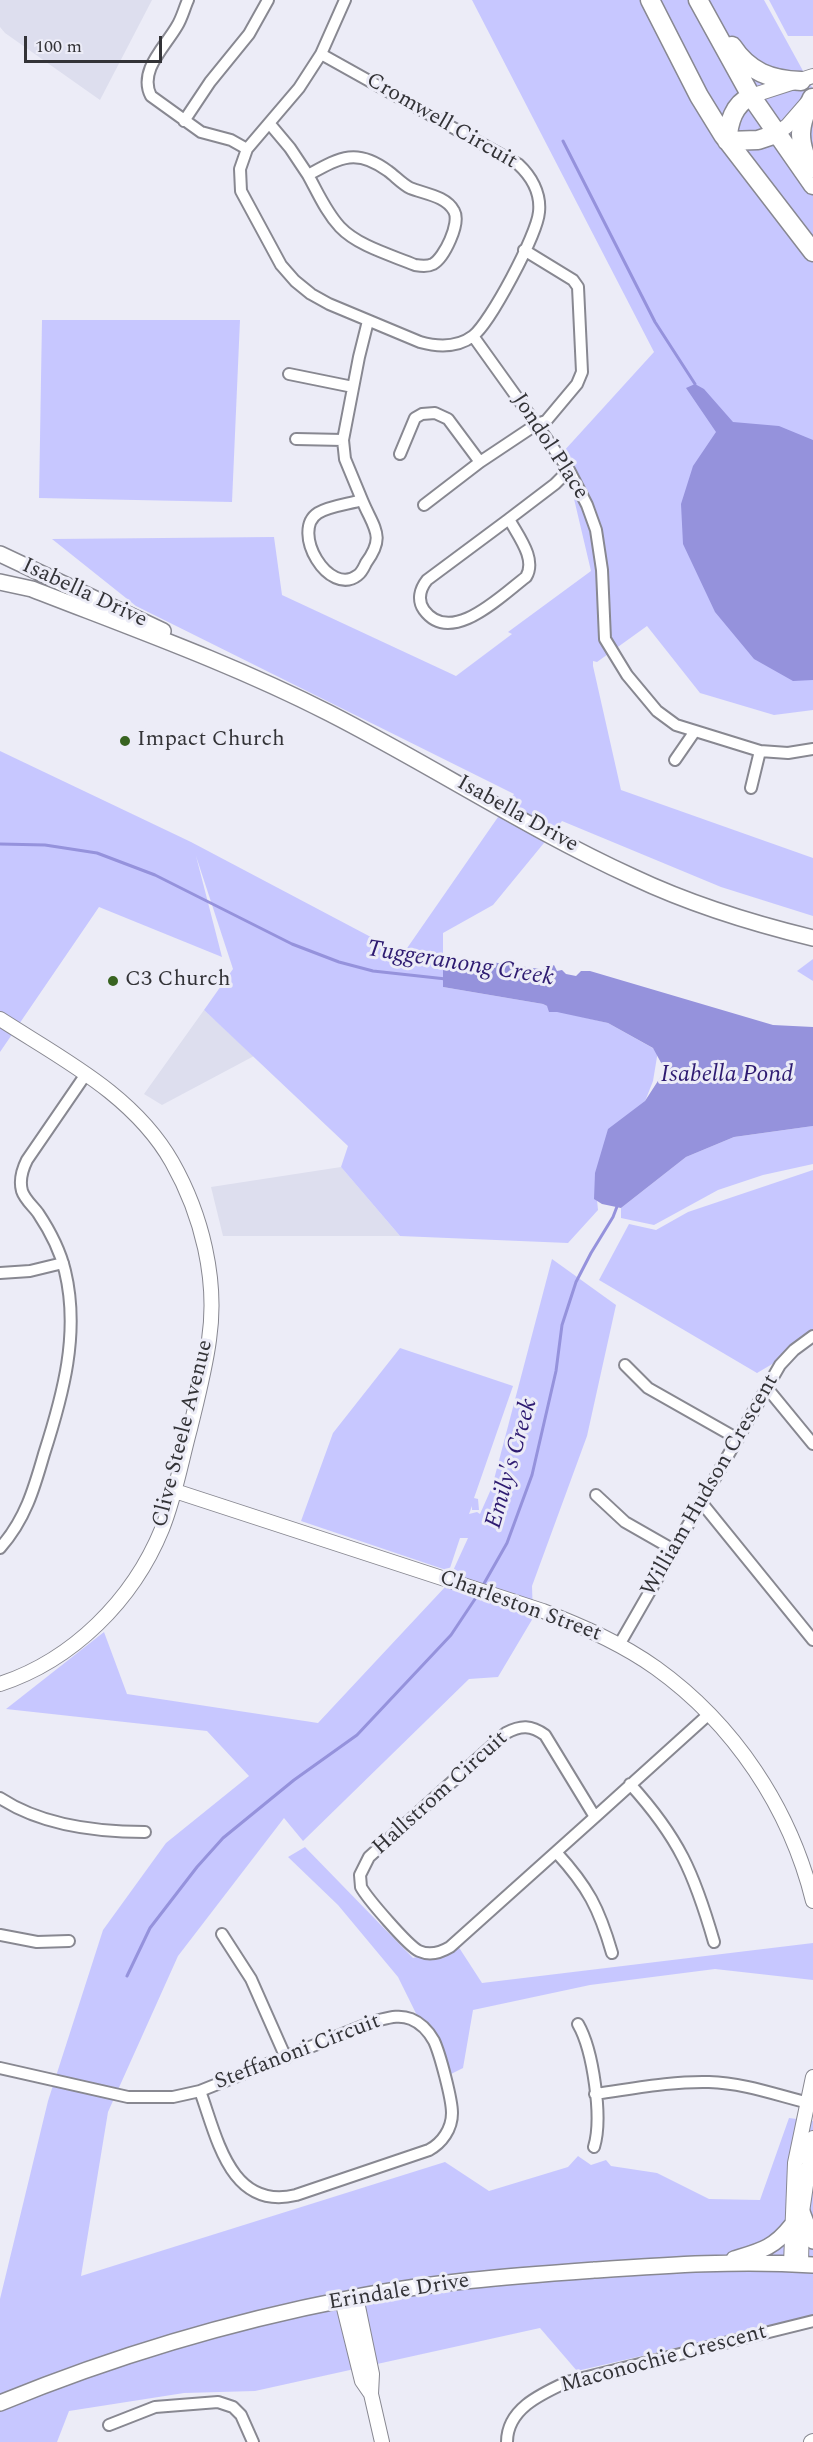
<!DOCTYPE html>
<style>
body{margin:0}
#map{position:relative;width:813px;height:2442px;overflow:hidden;background:#ececf7;font-family:Spectral,serif}
canvas{display:block}
.scale{position:absolute;left:24px;top:36px;width:138px;height:27px;box-sizing:border-box;border:3px solid #333337;border-top:0;padding-left:8px;font-size:18px;line-height:21px;white-space:nowrap;color:#333337;-webkit-text-stroke:4px #ececf7;paint-order:stroke}
</style>
<div id="map">
<canvas width="813" height="2442"></canvas>
<div class="scale">100 m</div>
</div>
<script>
const c = document.querySelector('canvas').getContext('2d');
c.lineJoin = 'round';
function paint(path, color) { c.fillStyle = color; c.fill(path, 'evenodd'); }
function stroke(path, color, width, dash) { c.strokeStyle = color; c.lineWidth = width; c.lineCap = dash ? 'butt' : 'round'; c.setLineDash(dash || []); c.stroke(path); }
function write(font, color, halo, rows, align = 'center') {
  c.font = font + ' Spectral,serif'; c.lineWidth = 6; c.setLineDash([]); c.textBaseline = 'middle'; c.strokeStyle = halo; c.fillStyle = color; for (const [text, x, y, turn = 0] of rows) {
    c.save(); c.translate(x, y); c.rotate((+turn || 0) * Math.PI / 180); c.textAlign = isNaN(turn) ? turn : align; if (halo) c.strokeText(text, 0, 0); c.fillText(text, 0, 0); c.restore();
  }
}
paint(new Path2D(`
 M 0,0 L 152,0 L 100,100 L 5,33 L 0,27 Z
 M 204,1010 L 254,1056 L 162,1105 L 144,1094 Z
 M 341,1167 L 400,1236 L 223,1236 L 211,1187 Z`), '#dddeee');
paint(new Path2D(`
 M 472,0 L 764,0 L 813,89 L 813,710 L 774,715 L 700,693 L 647,626 L 597,662 L 593,661 L 593,666 L 621,790 L 813,858 L 813,916 L 721,887 L 562,821 L 493,905 L 443,933 L 443,987 L 543,1004 L 557,1011 L 608,1023 L 658,1051 L 653,1081 L 635,1127 L 596,1190 L 598,1210 L 568,1243 L 400,1236 L 341,1167 L 348,1146 L 204,1010 L 233,969 L 196,856 L 222,957 L 99,907 L 0,1052 L 0,751 L 191,842 L 403,954 L 514,794 L 136,606 L 52,539 L 274,537 L 282,595 L 456,676 L 512,634 L 508,632 L 591,571 L 563,452 L 654,352 Z
 M 769,0 L 813,0 L 813,36 L 788,36 Z
 M 42,320 L 240,320 L 232,502 L 39,498 Z
 M 813,959 L 813,981 L 797,971 Z
 M 813,1126 L 813,1164 L 763,1175 L 718,1190 L 654,1225 L 621,1218 L 621,1208 L 686,1157 L 734,1137 Z
 M 813,1170 L 813,1340 L 757,1373 L 599,1280 L 629,1224 L 656,1230 L 688,1212 Z
 M 552,1259 L 616,1305 L 587,1436 L 532,1586 L 533,1618 L 498,1677 L 469,1679 L 303,1841 L 284,1818 L 178,1956 L 108,2112 L 81,2276 L 445,2162 L 489,2191 L 568,2167 L 578,2156 L 591,2165 L 606,2160 L 611,2166 L 657,2173 L 709,2199 L 760,2200 L 789,2118 L 813,2121 L 813,2316 L 577,2371 L 540,2328 L 255,2391 L 184,2393 L 69,2411 L 57,2442 L 0,2442 L 0,2299 L 48,2101 L 103,1930 L 166,1843 L 249,1776 L 207,1731 L 6,1709 L 104,1632 L 127,1694 L 318,1723 L 446,1586 L 468,1538 L 460,1538 L 449,1571 L 301,1521 L 333,1433 L 400,1348 L 513,1386 L 474,1498 L 478,1499 L 479,1510 L 472,1510 L 472,1506 L 469,1514 L 477,1512 L 480,1514 L 492,1487 Z
 M 305,1847 L 413,1958 L 458,1946 L 482,1983 L 813,1943 L 813,1980 L 715,1969 L 590,1985 L 473,2010 L 463,2068 L 447,2076 L 398,1977 L 338,1905 L 288,1857 Z`), '#c7c7ff');
paint(new Path2D(`
 M 695,384 L 704,389 L 733,422 L 779,426 L 813,440 L 813,680 L 793,681 L 754,659 L 715,612 L 683,544 L 681,504 L 693,466 L 716,432 L 686,388 Z
 M 491,962 L 547,970 L 554,965 L 557,971 L 562,970 L 566,974 L 576,976 L 581,971 L 590,971 L 773,1025 L 813,1027 L 813,1126 L 734,1137 L 686,1157 L 621,1208 L 602,1204 L 594,1199 L 595,1173 L 608,1129 L 645,1101 L 665,1070 L 653,1048 L 608,1023 L 557,1012 L 549,1012 L 547,1006 L 543,1004 L 443,987 L 443,966 Z`), '#9592dc');
stroke(new Path2D(`
 M 563,141 L 655,322 L 695,384
 M 0,844 L 45,845 L 97,853 L 155,875 L 292,944 L 339,962 L 373,971 L 446,979
 M 482,1587 L 507,1543 L 532,1475 L 556,1371 L 562,1325 L 576,1282 L 591,1253 L 613,1217 L 618,1204
 M 127,1976 L 150,1928 L 197,1867 L 223,1838 L 294,1780 L 357,1735 L 451,1635 L 479,1593`), '#9592dc', 3);
const street = new Path2D(`
 M 188,0 C 184,9 182,18 177,26 C 165,47 138,71 151,96 L 201,132 L 231,140 L 247,149
 M 321,54 L 518,164 C 531,176 541,193 539,212 C 537,235 490,323 473,336 C 457,348 438,347 420,342 L 329,304 L 311,294 L 295,281 L 281,265 L 241,191 L 240,169 L 247,149 L 299,88 L 321,54 L 345,0
 M 184,121 L 210,82 L 249,34 L 268,0
 M 269,123 L 290,148 L 308,175 C 339,158 356,147 388,171 C 395,176 402,184 410,188 C 425,194 446,196 454,211 C 461,223 444,258 433,264 C 427,267 421,266 415,265 C 391,255 358,246 340,227 C 326,212 318,193 308,175
 M 473,336 L 569,470 L 587,505 L 596,530 L 602,570 L 605,639 L 627,675 L 657,711 L 676,725 L 760,751 L 788,753 L 813,749
 M 289,374 L 353,387
 M 296,439 L 343,440
 M 400,454 L 415,418 L 422,414 L 435,413 L 448,419 L 480,462
 M 362,500 C 374,529 386,536 366,563 C 364,567 362,572 358,575 C 329,598 290,531 318,513 C 329,506 349,504 362,500 L 345,459 L 343,440 L 359,357 L 368,321
 M 424,505 L 480,462 L 537,424 L 546,421 L 577,384 L 582,372 L 578,287 L 573,280 L 524,250
 M 509,519 L 427,580 C 420,589 417,600 424,610 C 451,647 502,595 526,577 C 537,559 518,536 509,519 L 555,484 L 569,470
 M 675,760 L 695,731
 M 751,788 L 760,751
 M 0,1273 L 30,1271 L 63,1263
 M 625,1365 L 648,1388 L 738,1439
 M 767,1388 L 813,1444
 M 596,1495 L 625,1522 L 674,1550
 M 701,1502 L 813,1640
 M 0,1548 C 25,1520 34,1489 44,1454 C 63,1395 80,1333 65,1271 C 60,1250 50,1231 38,1213 C 33,1206 25,1200 22,1191 C 19,1180 22,1170 27,1160 L 86,1074
 M 619,1645 L 780,1365 L 794,1350 L 813,1336
 M 630,1784 C 679,1838 694,1873 714,1942
 M 0,1798 C 41,1825 96,1832 145,1832
 M 595,1817 L 450,1947 C 440,1953 430,1956 419,1951 C 408,1946 367,1898 361,1887 L 360,1875 L 369,1857 L 506,1733 C 521,1725 531,1725 545,1735 L 595,1817 L 709,1714
 M 556,1852 C 588,1887 599,1908 612,1953
 M 222,1934 L 251,1979 L 286,2058
 M 0,1935 L 37,1942 L 69,1941
 M 578,2024 C 593,2050 603,2118 594,2147
 M 0,2068 L 128,2097 L 173,2097 L 200,2091 C 217,2137 230,2211 296,2195 L 429,2150 C 442,2143 452,2129 452,2113 C 452,2099 440,2054 434,2041 C 429,2032 421,2023 411,2019 C 399,2014 388,2018 375,2021 L 200,2091
 M 595,2094 C 632,2089 671,2081 709,2082 C 745,2083 779,2096 813,2104
 M 109,2425 L 155,2407 L 218,2402 L 233,2407 L 241,2415 L 253,2442
 M 507,2442 C 507,2409 541,2394 567,2382 L 813,2321`);
const secondary = new Path2D(`
 M 751,96 L 813,76
 M 776,134 L 787,126 L 807,103
 M 0,1019 C 62,1059 134,1095 172,1162 C 202,1215 218,1280 209,1340 C 205,1370 197,1400 190,1429 C 181,1462 175,1497 162,1529 C 133,1600 73,1660 0,1684
 M 175,1491 L 543,1611 C 582,1626 621,1643 656,1668 C 734,1724 790,1808 813,1901
 M 791,2264 L 795,2163 L 813,2077
 M 801,2264 L 802,2212 L 813,2138
 M 356,2297 L 372,2374 L 371,2394 L 382,2442
 M 342,2300 L 362,2381 L 371,2394
 M 811,2442 L 813,2441`);
const primary = new Path2D(`
 M 0,554 L 163,631
 M 0,582 L 32,589 C 132,628 233,664 329,713 C 431,765 528,829 633,877 C 690,904 751,923 813,938
 M 802,2212 L 813,2241
 M 734,2259 C 760,2251 774,2248 791,2226
 M 0,2403 C 112,2357 229,2322 347,2299 C 429,2282 513,2276 595,2270 C 668,2265 740,2260 813,2265`);
const highway = new Path2D(`
 M 650,0 L 699,96 L 723,135 L 813,252
 M 698,0 L 751,96 L 813,185
 M 732,46 C 749,72 771,80 801,81
 M 727,141 C 729,122 733,105 751,96
 M 727,141 L 758,140 L 776,134
 M 811,169 C 797,141 798,126 812,98`);
stroke(street, '#888891', 14);
stroke(secondary, '#888891', 16);
stroke(primary, '#888891', 18);
stroke(highway, '#888891', 21);
stroke(street, '#fff', 10);
stroke(secondary, '#fff', 14);
stroke(primary, '#fff', 15);
stroke(highway, '#fff', 18);
for (const [x, y, r, color] of [
 [125,741,6,"#386320"],
 [113,981,6,"#386320"]
]) { const dot = new Path2D(); dot.arc(x, y, r, 0, 2 * Math.PI); c.fillStyle = color; c.fill(dot); stroke(dot, '#ececf7', 2); }
write('22px', '#333337', '#ececf7', [
 ["Cromwell Circuit",441,122,30],
 ["Jondol Place",549,447,57],
 ["Isabella Drive",84,594,25],
 ["Isabella Drive",517,815,29],
 ["Clive Steele Avenue",184,1434,-76],
 ["William Hudson Crescent",711,1486,-60],
 ["Charleston Street",520,1607,20],
 ["Hallstrom Circuit",441,1794,-42],
 ["Steffanoni Circuit",298,2053,-21],
 ["Erindale Drive",399,2293,-9],
 ["Maconochie Crescent",664,2360,-15]
]);
write('22px', '#333337', '#ececf7', [
 ["Impact Church",137,741],
 ["C3 Church",125,981]
], 'left');
write('italic 24px', '#2e1b71', '#ececf7', [
 ["Tuggeranong Creek",460,965,9],
 ["Isabella Pond",727,1076],
 ["Emily's Creek",513,1464,-74]
]);
</script>
